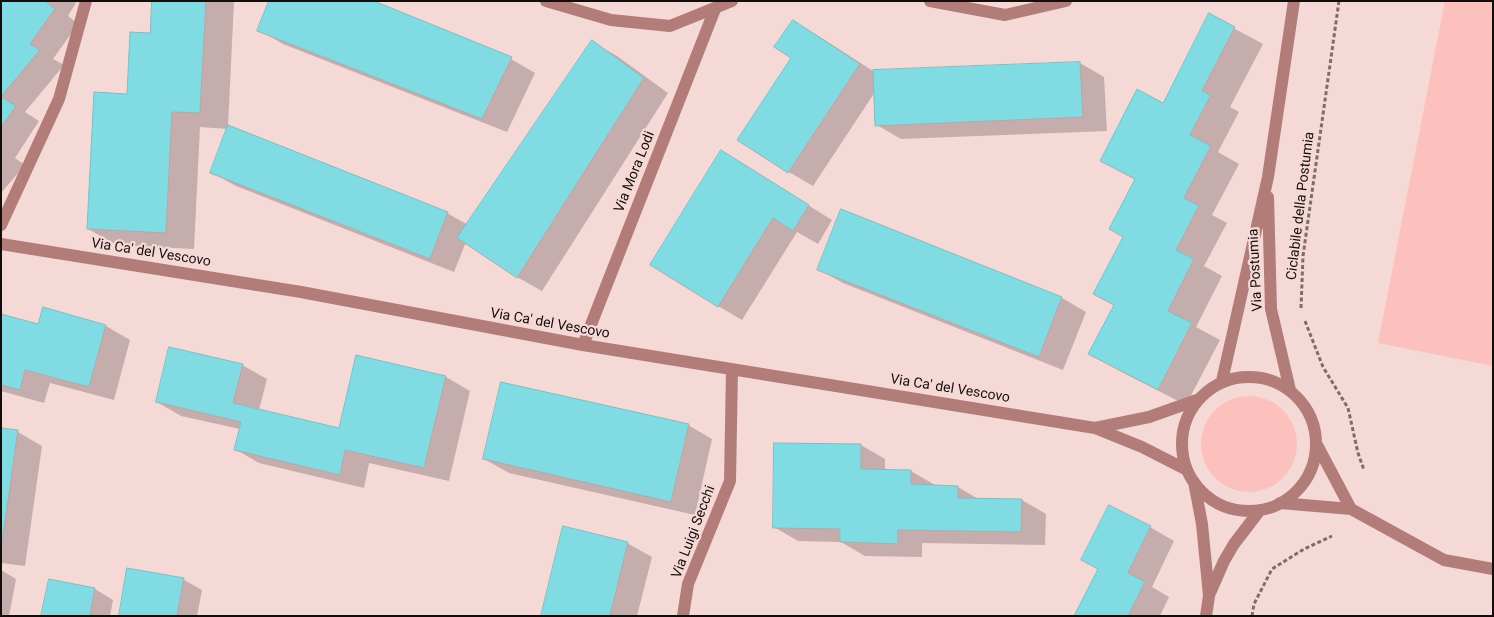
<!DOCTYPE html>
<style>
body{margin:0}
#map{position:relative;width:1494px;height:617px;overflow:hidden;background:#f5d9d7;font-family:Roboto,sans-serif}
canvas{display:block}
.frame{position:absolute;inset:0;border:2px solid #150c0c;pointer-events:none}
</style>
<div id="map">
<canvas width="1494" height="617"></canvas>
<div class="frame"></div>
</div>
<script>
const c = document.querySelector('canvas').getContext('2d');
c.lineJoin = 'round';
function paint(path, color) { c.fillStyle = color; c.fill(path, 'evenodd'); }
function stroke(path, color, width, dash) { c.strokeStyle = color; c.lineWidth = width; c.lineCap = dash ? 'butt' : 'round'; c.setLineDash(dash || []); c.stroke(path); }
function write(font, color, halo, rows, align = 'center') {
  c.font = font + ' Roboto,sans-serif'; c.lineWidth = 4.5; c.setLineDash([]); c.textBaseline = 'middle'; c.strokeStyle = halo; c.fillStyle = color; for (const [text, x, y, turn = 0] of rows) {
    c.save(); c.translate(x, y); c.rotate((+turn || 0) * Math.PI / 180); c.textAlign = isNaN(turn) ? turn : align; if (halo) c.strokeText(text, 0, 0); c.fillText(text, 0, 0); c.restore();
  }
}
paint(new Path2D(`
 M 1445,1 L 1493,1 L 1493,366 L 1378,343 Z
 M1201 444a48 48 0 1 1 96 0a48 48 0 1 1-96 0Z`), '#fcc1bc');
paint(new Path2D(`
 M 1,1 L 77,1 L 68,16 L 78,24 L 53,59 L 64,65 L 25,112 L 39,121 L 15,158 L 25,165 L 1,193 Z
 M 153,1 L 234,1 L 228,127 L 447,213 L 468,225 L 592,42 L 617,56 L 668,93 L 542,291 L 517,277 L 466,242 L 454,272 L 236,186 L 211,172 L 228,129 L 200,127 L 194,249 L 117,245 L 88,229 L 128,95 L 151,34 Z
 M 1209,15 L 1263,44 L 1230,107 L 1239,112 L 1218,152 L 1239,164 L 1212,215 L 1227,223 L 1204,266 L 1222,276 L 1196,327 L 1220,340 L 1186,405 L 1118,370 L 1090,354 L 1115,306 L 1124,237 L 1136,180 L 1101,161 L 1164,104 Z
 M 793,21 L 817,35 L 873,71 L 1080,63 L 1104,77 L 1107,131 L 901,139 L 877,125 L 875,92 L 813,186 L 789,172 L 739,140 L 792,57 Z
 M 259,30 L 511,59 L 535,73 L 507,132 L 283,44 Z
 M 745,166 L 832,220 L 818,244 L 797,232 L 742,320 L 718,306 Z
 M 818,269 L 1062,298 L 1086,312 L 1063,370 L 843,283 Z
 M 1,315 L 39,325 L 106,326 L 130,340 L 114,400 L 50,383 L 44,403 L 1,391 Z
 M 242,365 L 267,379 L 259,410 L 340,429 L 446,377 L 470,391 L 449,481 L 369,463 L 364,488 L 259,463 L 235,449 L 240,429 L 181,416 L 157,402 Z
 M 688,425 L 712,439 L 695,515 L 509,473 L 484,459 Z
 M 1,429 L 18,432 L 42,446 L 25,566 L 1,563 Z
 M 776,444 L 861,445 L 885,459 L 885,471 L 911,471 L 935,485 L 935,486 L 958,487 L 980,500 L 1022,500 L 1046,514 L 1045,545 L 922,543 L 922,557 L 865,556 L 841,542 L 798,541 L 774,527 Z
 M 1150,527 L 1174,541 L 1152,587 L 1169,597 L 1160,616 L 1075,616 Z
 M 627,543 L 652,557 L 637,616 L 542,616 Z
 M 1,570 L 16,579 L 9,616 L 1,616 Z
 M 184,580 L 202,590 L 197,616 L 120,616 Z
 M 95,589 L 113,600 L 110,616 L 42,616 Z`), '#0003');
const building = new Path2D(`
 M 1,1 L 45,1 L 55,9 L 30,44 L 40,50 L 1,97 Z
 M 152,1 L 206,1 L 200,113 L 172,112 L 166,233 L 87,229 L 94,92 L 127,94 L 130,32 L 150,33 Z
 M 269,1 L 374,1 L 512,57 L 482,119 L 257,31 Z
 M 1209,13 L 1235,27 L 1202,91 L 1211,95 L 1190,135 L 1211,146 L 1184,198 L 1199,206 L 1176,250 L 1194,259 L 1168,311 L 1192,323 L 1158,390 L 1088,354 L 1114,305 L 1093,294 L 1123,237 L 1109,229 L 1135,179 L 1100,161 L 1137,89 L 1163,103 Z
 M 793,20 L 860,64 L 788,173 L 737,140 L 791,58 L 774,47 Z
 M 592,40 L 644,78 L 517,278 L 457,238 Z
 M 1080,62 L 1083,117 L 875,126 L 873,70 Z
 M 1,97 L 16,106 L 1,128 Z
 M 228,125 L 448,212 L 430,259 L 210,173 Z
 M 721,150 L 809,205 L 793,231 L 773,218 L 718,307 L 650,265 Z
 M 841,209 L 1062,297 L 1039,357 L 817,270 Z
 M 43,307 L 106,325 L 89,387 L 25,370 L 20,390 L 1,385 L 1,314 L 38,324 Z
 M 169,347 L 243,364 L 233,403 L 339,428 L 356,355 L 446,376 L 424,468 L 345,450 L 340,475 L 234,450 L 241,422 L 156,402 Z
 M 501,382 L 689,424 L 671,502 L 483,459 Z
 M 1,428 L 18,430 L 1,550 Z
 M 774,443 L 861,444 L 861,469 L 911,470 L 911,484 L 958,486 L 958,498 L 1022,499 L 1021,532 L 898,530 L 898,544 L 840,542 L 840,529 L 773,528 Z
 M 1109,505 L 1151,526 L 1128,573 L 1145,582 L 1128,616 L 1074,616 L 1098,569 L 1081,560 Z
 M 563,526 L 628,542 L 610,616 L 541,616 Z
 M 127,568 L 184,578 L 177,616 L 119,616 Z
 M 49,579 L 95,588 L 90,616 L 41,616 Z`);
paint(building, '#80dbe2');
stroke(building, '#97b3b6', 1);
stroke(new Path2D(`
 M 1301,308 L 1303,256 L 1339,1
 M 1305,321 L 1323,367 L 1348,408 L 1358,453 L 1364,470
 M 1252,616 L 1254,604 L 1272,569 L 1304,549 L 1332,536`), '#7e6c6b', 3, [4, 2.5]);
stroke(new Path2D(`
 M 546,1 L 611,20 L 670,26 L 732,1
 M 930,1 L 1005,15 L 1066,1
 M 1268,197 L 1271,309 L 1290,390
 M 1,225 L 59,99 L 86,1
 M 1,244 L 301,292 L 583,345 L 1095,428 L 1142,447 L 1187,470
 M 583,345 L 715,9
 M1182 444a67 67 0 1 1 134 0a67 67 0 1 1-134 0Z
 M 1222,381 L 1268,177 L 1294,1
 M 1095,428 L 1149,417 L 1197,400
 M 1316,443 L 1351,509
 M 1194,482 L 1202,524 L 1209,596 L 1206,616
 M 1280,503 L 1351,509 L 1444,560 L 1493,569
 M 1210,593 L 1224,561 L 1234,544 L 1260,510
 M 683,616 L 688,584 L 730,481 L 732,369`), '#b27d79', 12);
write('14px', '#150c0c', '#f5d9d7', [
 ["Via Mora Lodi",635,172,-68],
 ["Ciclabile della Postumia",1301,206,-83],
 ["Via Ca' del Vescovo",151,253,9],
 ["Via Postumia",1256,270,-93],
 ["Via Ca' del Vescovo",550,324,10],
 ["Via Ca' del Vescovo",950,389,9],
 ["Via Luigi Secchi",694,532,-69]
]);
</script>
